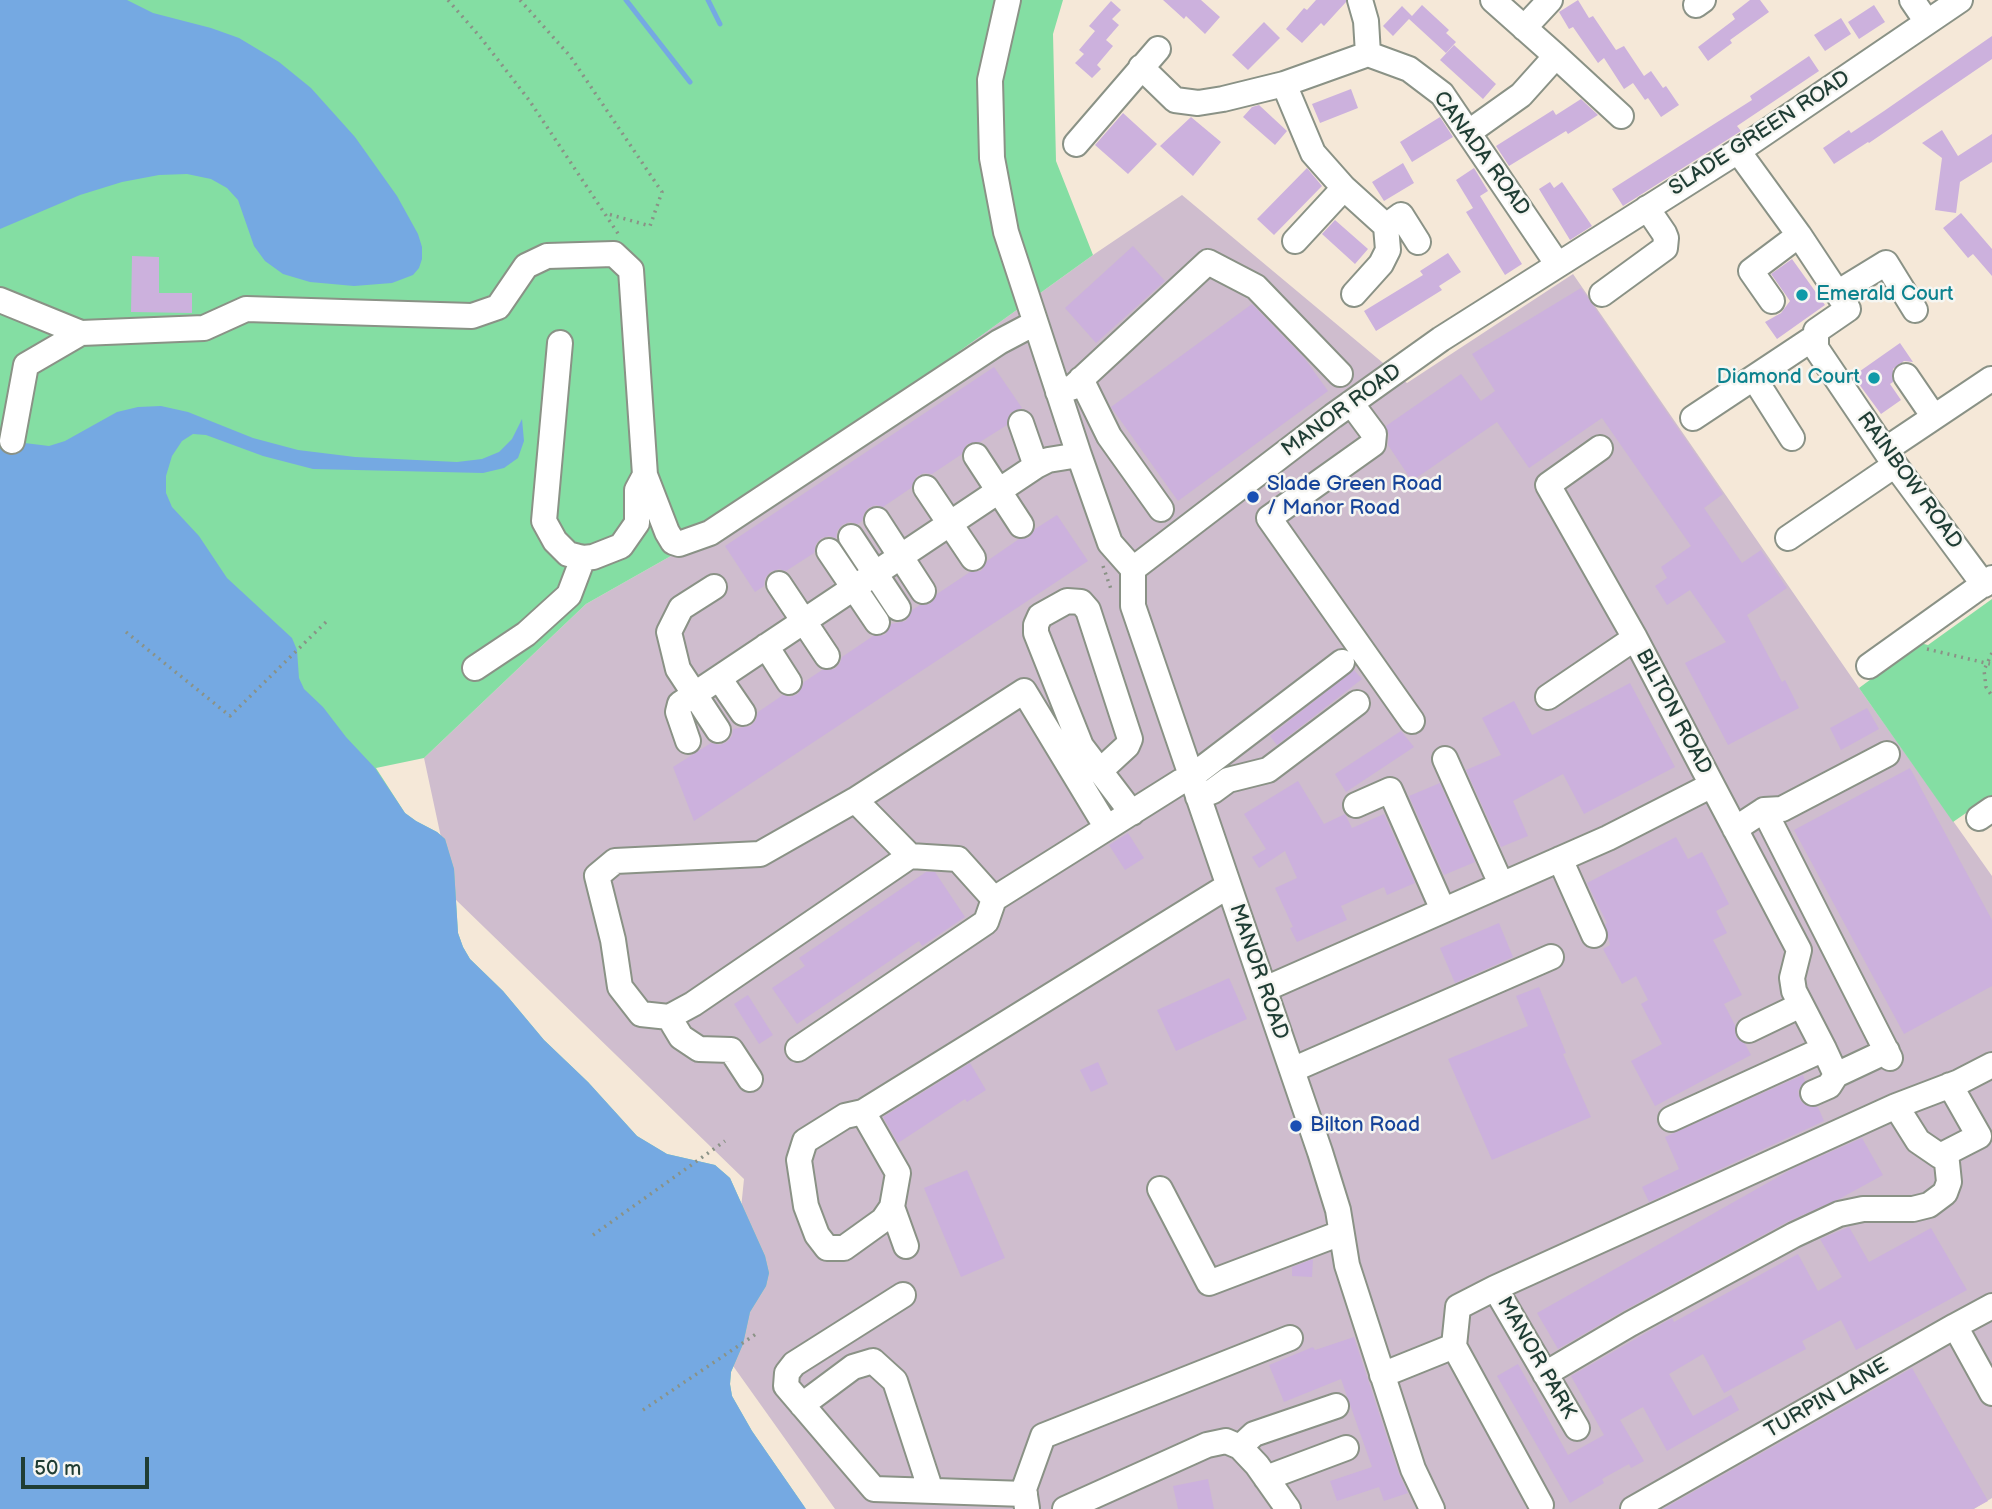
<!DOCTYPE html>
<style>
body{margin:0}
#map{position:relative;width:1992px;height:1509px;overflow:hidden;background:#f5e8d8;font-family:"Balsamiq Sans",sans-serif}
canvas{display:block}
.scale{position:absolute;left:21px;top:1457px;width:128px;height:32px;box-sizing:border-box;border:4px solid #1f3d34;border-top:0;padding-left:9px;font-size:21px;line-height:24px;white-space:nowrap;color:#1f3d34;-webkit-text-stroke:5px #f6f6f2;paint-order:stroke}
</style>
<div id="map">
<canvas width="1992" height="1509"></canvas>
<div class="scale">50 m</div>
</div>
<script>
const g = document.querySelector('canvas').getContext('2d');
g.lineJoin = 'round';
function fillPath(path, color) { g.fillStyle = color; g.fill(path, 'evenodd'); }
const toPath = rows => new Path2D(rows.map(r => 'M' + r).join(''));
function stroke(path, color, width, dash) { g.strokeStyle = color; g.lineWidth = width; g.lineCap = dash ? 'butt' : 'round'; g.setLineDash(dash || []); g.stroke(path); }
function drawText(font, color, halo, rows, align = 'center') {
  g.font = font + ' "Balsamiq Sans",sans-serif'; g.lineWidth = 5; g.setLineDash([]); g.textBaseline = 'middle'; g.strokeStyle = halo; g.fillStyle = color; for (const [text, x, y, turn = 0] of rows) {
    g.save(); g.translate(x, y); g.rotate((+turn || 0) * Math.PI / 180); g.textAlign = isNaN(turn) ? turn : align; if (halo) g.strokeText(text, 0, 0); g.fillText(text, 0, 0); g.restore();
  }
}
fillPath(toPath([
 [1182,195,1407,383,1573,274,1859,688,1992,876,1992,1498,1974,1509,835,1509,726,1356,744,1179,454,898,424,758,586,604,692,544,1093,255]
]), '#cfbdce');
fillPath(toPath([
 [0,0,1063,0,1053,34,1056,161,1093,255,692,544,586,604,424,758,376,768,405,813,416,821,437,832,445,839,454,869,458,933,463,947,470,959,503,991,544,1040,588,1082,637,1136,667,1154,715,1165,730,1178,765,1256,769,1273,766,1286,750,1312,743,1344,731,1372,730,1384,732,1396,752,1431,806,1509,0,707],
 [1992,599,1992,795,1953,822,1859,688,1920,643,1928,645]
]), '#84dea3');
fillPath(toPath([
 [0,0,127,0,153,13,211,28,239,38,279,62,311,88,355,137,397,196,418,234,422,247,422,259,419,268,413,275,392,283,354,286,310,282,283,274,265,261,254,246,238,200,227,188,211,179,187,174,159,175,122,182,80,195,0,229],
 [161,406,188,412,253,438,298,450,355,457,457,462,482,459,499,452,512,439,522,419,524,441,518,458,504,468,483,473,313,469,263,456,206,435,193,434,182,441,172,456,166,476,166,493,172,507,199,536,227,578,292,638,297,650,299,678,304,689,323,707,346,737,375,768,405,813,416,821,437,832,445,839,454,869,458,933,463,947,470,959,503,991,544,1040,588,1082,637,1136,667,1154,715,1165,730,1178,765,1256,769,1273,766,1286,750,1312,743,1344,731,1372,730,1384,732,1396,752,1431,806,1509,0,1509,0,440,49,446,65,441,117,412,138,407]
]), '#75a9e2');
stroke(toPath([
 [626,0,690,82],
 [708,0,720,24]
]), '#75a9e2', 5);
fillPath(toPath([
 [1163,0,1201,0,1220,17,1205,34,1186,16,1184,19],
 [1316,0,1346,0,1346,2,1324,26,1321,23,1302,43,1286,29,1304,8,1307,10],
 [1578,0,1589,18,1593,16,1616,50,1624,46,1644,76,1651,71,1663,88,1666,86,1679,105,1661,117,1648,98,1645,100,1633,83,1624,89,1604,58,1598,63,1573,27,1569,29,1559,12],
 [1750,0,1760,0,1769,12,1730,40,1732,43,1708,61,1698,47,1735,19,1732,14],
 [1111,1,1121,10,1112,19,1119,25,1106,40,1113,46,1097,65,1101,69,1092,78,1075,63,1084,54,1079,50,1095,31,1089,26],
 [1422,5,1449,30,1446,33,1456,42,1446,53,1409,19,1393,36,1383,26,1402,6,1412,16],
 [1874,5,1885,22,1859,39,1848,22],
 [1841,18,1851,34,1825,51,1814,35],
 [1264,22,1280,38,1248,70,1232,55],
 [1992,36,1992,59,1869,143,1868,142,1834,164,1823,148,1849,130,1851,133,1884,111],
 [1454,45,1496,84,1483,99,1440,60],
 [1809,56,1819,71,1737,126,1741,131,1623,206,1612,189,1752,100,1750,96],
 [1351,89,1358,108,1320,123,1312,104],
 [1581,99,1598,115,1568,134,1566,131,1509,166,1496,146,1553,110,1556,115],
 [1259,105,1287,131,1275,145,1243,117,1252,107],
 [1123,113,1157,144,1128,174,1095,145],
 [1191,117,1221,142,1193,176,1160,146],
 [1440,117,1453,137,1412,162,1400,142],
 [1942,130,1958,156,1992,134,1992,162,1960,182,1956,213,1935,210,1942,158,1922,143],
 [1403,163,1414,183,1384,201,1372,182],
 [1307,168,1322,186,1274,235,1257,219],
 [1474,168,1488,191,1480,196,1522,264,1505,275,1466,212,1473,208,1456,180],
 [1550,182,1554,188,1562,182,1592,226,1570,240,1539,189],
 [1961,213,1992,249,1992,276,1973,254,1968,258,1943,228],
 [1335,220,1368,249,1355,264,1322,234],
 [1133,246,1165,281,1096,343,1065,308],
 [1448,253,1461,272,1439,286,1442,290,1376,331,1364,311,1423,275,1420,271],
 [132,256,159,257,159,293,192,293,192,313,131,312],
 [1792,259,1825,305,1777,339,1765,322,1781,313,1790,301,1771,274],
 [1581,288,1723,494,1704,508,1742,563,1761,550,1787,588,1747,615,1782,682,1785,680,1799,708,1728,745,1685,663,1726,642,1690,590,1667,605,1655,586,1667,578,1661,567,1691,546,1602,418,1529,468,1497,422,1412,481,1388,445,1389,435,1386,426,1461,374,1481,401,1495,391,1472,354],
 [1252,304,1305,359,1328,391,1178,501,1111,407],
 [1900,343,1913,362,1904,361,1893,369,1893,382,1890,384,1901,400,1881,414,1853,376],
 [994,367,1022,408,1010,413,1007,425,980,442,967,444,962,454,932,474,924,473,917,476,911,488,883,507,876,505,868,508,864,514,862,521,858,524,849,522,842,525,837,531,836,538,829,536,821,538,816,544,814,553,786,571,779,569,770,572,765,578,764,586,755,592,725,546],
 [1057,515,1088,561,694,821,673,767,711,743,720,745,727,742,732,736,733,729,751,726,756,720,758,712,783,695,790,697,798,694,804,682,822,670,835,669,840,663,842,657,873,636,885,635,891,624,906,621,912,610,920,605,930,604,937,594,970,572,981,571,987,561,1019,539,1029,538,1035,529],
 [1354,670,1362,679,1277,745,1270,736],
 [1630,683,1675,767,1584,814,1563,774,1513,801,1528,836,1501,847,1466,770,1501,755,1482,718,1514,701,1532,735],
 [1867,708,1879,729,1841,750,1830,728],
 [1401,731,1414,747,1346,792,1335,774],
 [1910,768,1992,920,1992,986,1904,1034,1794,830],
 [1298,781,1324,824,1345,814,1352,828,1384,814,1415,883,1387,895,1384,887,1341,906,1347,920,1297,942,1290,928,1293,927,1275,888,1297,878,1285,851,1259,868,1252,857,1266,849,1244,814],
 [1440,783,1475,862,1444,875,1409,796],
 [1128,833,1144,858,1125,870,1109,845],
 [1676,837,1688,859,1702,852,1729,904,1716,911,1727,933,1713,940,1742,995,1724,1004,1735,1025,1736,1037,1745,1044,1751,1055,1655,1106,1631,1061,1662,1044,1641,1004,1648,1000,1636,976,1622,984,1603,949,1610,945,1605,924,1607,923,1587,883],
 [926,872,935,872,965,917,922,946,919,941,797,1024,772,988,805,966,799,958],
 [1499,923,1513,957,1455,983,1440,948],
 [1229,978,1247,1019,1176,1051,1157,1010],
 [1539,987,1566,1053,1563,1054,1591,1117,1492,1160,1448,1059,1528,1026,1516,996],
 [748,995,773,1035,759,1044,734,1004],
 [1098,1062,1108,1084,1091,1092,1080,1070],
 [970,1063,986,1090,967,1102,965,1099,898,1143,883,1117],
 [1803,1075,1805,1081,1798,1091,1800,1100,1805,1105,1818,1107,1824,1121,1649,1202,1642,1187,1679,1169,1665,1137],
 [1862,1138,1883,1175,1841,1198,1787,1222,1623,1311,1558,1349,1537,1313,1794,1168],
 [967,1170,1005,1258,961,1277,924,1188],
 [1849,1227,1869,1262,1931,1228,1967,1290,1856,1350,1841,1320,1802,1341,1806,1349,1724,1393,1703,1354,1669,1374,1693,1416,1731,1395,1739,1410,1667,1451,1643,1407,1620,1420,1644,1461,1631,1468,1629,1464,1602,1479,1604,1483,1570,1503,1497,1376,1518,1364,1568,1455,1604,1435,1571,1376,1672,1318,1674,1322,1798,1254,1818,1291,1842,1277,1820,1239],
 [1313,1259,1312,1277,1292,1276,1292,1267],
 [1354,1337,1399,1474,1408,1493,1384,1501,1379,1487,1337,1501,1330,1481,1372,1467,1341,1379,1284,1402,1269,1365,1313,1347,1315,1350],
 [1912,1368,1988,1501,1973,1509,1663,1509],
 [1208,1479,1214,1509,1178,1509,1173,1486]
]), '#ccb1dd');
const minor = toPath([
 [1008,0,990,80,992,158,1006,232,1079,455,1110,543,1133,569,1133,606,1320,1152,1338,1210,1347,1265,1413,1469,1432,1509],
 [1360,0,1366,21,1368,54],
 [1493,0,1556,56],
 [1912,0,1927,22],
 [1696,5,1703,0],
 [1524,28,1550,0],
 [1141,67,1175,100,1198,103,1223,99,1284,84,1368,54,1409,69,1442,94,1558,265],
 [1284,84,1313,153,1344,188,1386,226,1401,215,1418,242],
 [1469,132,1521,95,1556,56,1621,116],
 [1076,144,1158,49],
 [1738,151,1799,235,1848,309,1816,331,1816,348,1895,465,1984,585],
 [1295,241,1344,188],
 [1837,293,1886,263,1915,310],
 [1354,294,1381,264,1388,250,1386,226],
 [1602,294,1665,248,1666,238,1664,233,1647,208],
 [0,300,81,333],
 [1772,301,1751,271,1799,235],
 [560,343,544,521,555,541,568,554,583,558,593,557,621,546,637,523,637,490,645,475],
 [1906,376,1934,417],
 [1754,378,1792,438],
 [1081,379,1109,436,1161,509],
 [1058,392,1073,387,1208,262,1256,287,1340,374],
 [1351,403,1374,434,1373,444,1269,518,1412,721],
 [1693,418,1809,341,1816,340],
 [1021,423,1036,466],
 [12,441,26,365,81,333,204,328,246,309,472,316,498,307,526,266,547,256,614,254,631,270,645,475,667,532,673,542,679,544,710,533,999,342,1035,323],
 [1885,450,1991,379],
 [976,456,1021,525],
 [926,488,973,558],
 [877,520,923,591],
 [851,537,898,608],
 [1788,538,1895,465],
 [829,551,877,622],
 [1133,569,1333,416,1441,339,1738,151,1960,0],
 [779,584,827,656],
 [714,587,681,608,669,632,678,669,718,730],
 [766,646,789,682],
 [1869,666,1992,578],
 [475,668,526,634,569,595,583,558],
 [719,678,743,713],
 [1548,697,1635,638],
 [688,741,678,712,680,704,1036,466,1048,460,1079,455],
 [1445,759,1501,884],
 [1101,770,1127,746,1130,739,1088,610,1081,602,1067,601,1040,616,1036,625,1036,633,1081,746,1132,813],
 [1198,797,1213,791,1228,780,1268,770,1357,703],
 [855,800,1024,691,1107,828],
 [1356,805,1390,790,1443,910],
 [1764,810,1782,809,1887,754],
 [1979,818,1992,809],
 [1735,829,1764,810,1890,1058],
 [910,856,693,1004,669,1017,641,1014,620,987,613,940,597,876,615,861,760,854,855,800,910,856,958,859,994,899,1180,782,1191,777,1342,662],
 [1560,859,1594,935],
 [1265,989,1608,838,1712,785,1635,638,1548,485,1600,448],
 [669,1017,681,1037,699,1049,731,1050,750,1079],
 [1749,1030,1801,1005],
 [798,1049,986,922,994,899],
 [1824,1049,1836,1075,1887,1051],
 [1292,1070,1551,957],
 [1813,1093,1829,1086,1836,1075],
 [1896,1106,1918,1141,1940,1156,1979,1136,1950,1085],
 [863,1112,845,1116,805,1141,799,1160,806,1206,817,1235,827,1248,844,1248,883,1220,892,1207,898,1173,863,1112,1228,886],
 [1671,1119,1824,1049,1794,991,1792,978,1799,950,1712,785],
 [1160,1189,1209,1283,1341,1233],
 [892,1207,906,1246],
 [1495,1288,1577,1428],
 [903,1295,794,1364,787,1373,786,1386,874,1489,1025,1494],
 [1955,1326,1992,1306],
 [1454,1346,1541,1505],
 [1545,1374,1630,1324,1794,1235,1839,1214,1863,1209,1913,1209,1929,1205,1945,1193,1949,1182,1946,1153],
 [1382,1375,1454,1346,1458,1307,1495,1288,1896,1106,1959,1082,1992,1065],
 [802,1405,853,1367,873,1361,895,1381,931,1491],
 [1240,1447,1254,1434,1336,1406],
 [1266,1478,1346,1448],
 [1027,1508,1024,1489,1043,1436,1290,1338],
 [1065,1509,1207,1445,1226,1441,1240,1447,1257,1465,1288,1509],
 [1633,1509,1955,1326,1992,1393]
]);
stroke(minor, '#8a9286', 28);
stroke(toPath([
 [448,0,481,38,529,100,619,235],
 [520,0,570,56,662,192,650,226,608,214],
 [1103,566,1112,592],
 [126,632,230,716,329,619],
 [1927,649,1990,664],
 [1992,653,1984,670,1986,687,1992,696],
 [593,1235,725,1141],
 [643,1410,759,1332]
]), '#8a9286', 3.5, [2, 5]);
stroke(minor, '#fff', 24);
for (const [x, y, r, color] of [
 [1802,295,7,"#0f9aa8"],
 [1874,378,7,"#0f9aa8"],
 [1253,497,7,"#1a4fb4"],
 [1296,1126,7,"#1a4fb4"]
]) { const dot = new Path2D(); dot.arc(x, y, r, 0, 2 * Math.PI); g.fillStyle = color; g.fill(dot); stroke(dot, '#f6f6f2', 2.5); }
drawText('21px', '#1f3d34', '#f6f6f2', [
 ["SLADE GREEN ROAD",1760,134,-33],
 ["CANADA ROAD",1481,154,54],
 ["MANOR ROAD",1342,411,-36],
 ["RAINBOW ROAD",1909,481,54],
 ["BILTON ROAD",1673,712,62],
 ["MANOR ROAD",1258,972,71],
 ["MANOR PARK",1536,1358,60],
 ["TURPIN LANE",1827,1399,-30]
]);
drawText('21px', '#0d838f', '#f6f6f2', [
 ["Emerald Court",1816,295],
 ["Diamond Court",1860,378,"right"]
], 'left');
drawText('21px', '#164399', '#f6f6f2', [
 ["Slade Green Road",1267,485],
 ["/ Manor Road",1267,509],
 ["Bilton Road",1310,1126]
], 'left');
</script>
